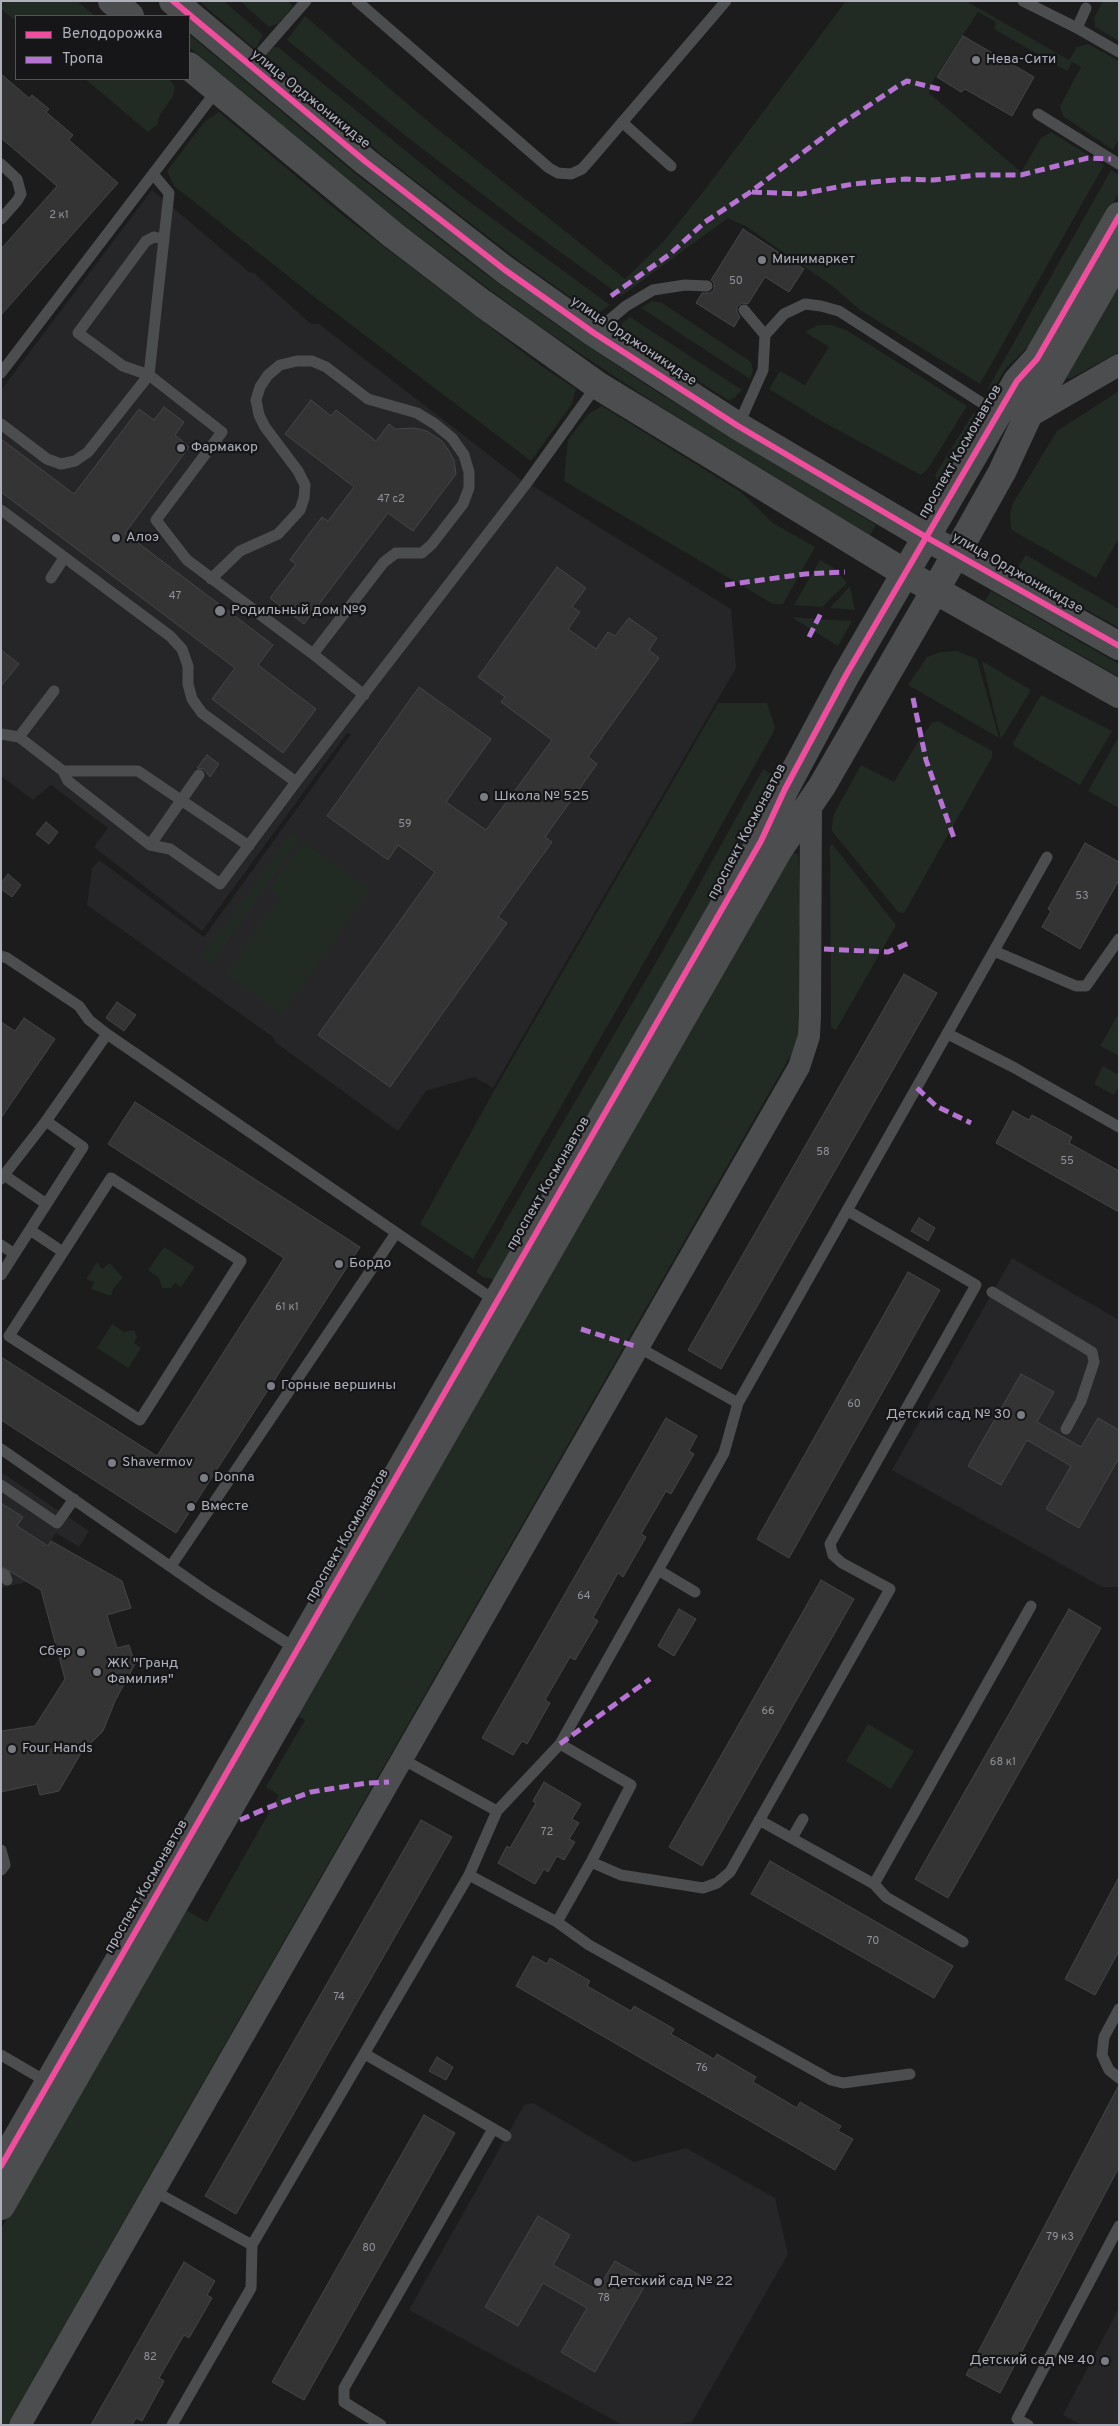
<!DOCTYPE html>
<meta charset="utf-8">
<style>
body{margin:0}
#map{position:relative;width:1120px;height:2426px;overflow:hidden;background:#1c1c1c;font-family:Overpass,sans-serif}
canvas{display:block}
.frame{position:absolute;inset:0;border:2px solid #aeb1bc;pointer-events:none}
.legend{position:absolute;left:15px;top:15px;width:175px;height:65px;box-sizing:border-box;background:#161618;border:1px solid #53545a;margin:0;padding:6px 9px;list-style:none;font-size:15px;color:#aeb1bc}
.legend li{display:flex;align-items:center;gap:10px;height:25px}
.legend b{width:25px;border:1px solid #53545a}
</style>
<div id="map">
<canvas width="1120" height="2426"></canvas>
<div class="frame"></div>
<ul class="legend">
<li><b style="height:6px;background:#ef4d9e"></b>Велодорожка</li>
<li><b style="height:6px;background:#b673d3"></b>Тропа</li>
</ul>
</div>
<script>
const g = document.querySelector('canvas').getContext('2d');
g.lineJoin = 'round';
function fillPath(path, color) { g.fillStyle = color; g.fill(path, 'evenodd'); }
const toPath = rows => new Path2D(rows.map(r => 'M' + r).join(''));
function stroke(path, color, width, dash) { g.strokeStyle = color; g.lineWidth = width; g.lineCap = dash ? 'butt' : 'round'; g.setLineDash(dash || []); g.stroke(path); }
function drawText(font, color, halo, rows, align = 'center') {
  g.font = font + ' Overpass,sans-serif'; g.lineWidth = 4.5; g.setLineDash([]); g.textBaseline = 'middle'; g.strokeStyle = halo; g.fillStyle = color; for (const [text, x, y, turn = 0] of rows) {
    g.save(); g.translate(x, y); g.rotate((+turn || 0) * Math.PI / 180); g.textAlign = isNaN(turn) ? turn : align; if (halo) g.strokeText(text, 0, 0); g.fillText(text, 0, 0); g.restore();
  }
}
fillPath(toPath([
 [152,190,249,272,254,273,311,324,319,324,532,488,533,486,731,609,736,668,493,1088,474,1077,426,1091,398,1131,276,1043,273,1037,87,905,92,869,99,860,204,937,351,734,347,733,202,931,94,847,108,828,51,785,33,800,1,776,1,390],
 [1012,1258,1119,1320,1119,1587,1102,1587,892,1470],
 [1,1472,89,1531,79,1547,56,1533,26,1582,1,1588],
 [533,2103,634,2162,686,2148,775,2198,788,2254,692,2422,674,2425,623,2425,409,2310,524,2105],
 [1119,2308,1119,2425,1081,2425,1063,2415]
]), '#262628');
fillPath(toPath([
 [1,1,77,1,95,16,16,16,16,21,1,9],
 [199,1,224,1,263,35,255,49],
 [240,1,287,1,293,6,279,23,269,27],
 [846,1,966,1,1069,60,1077,47,1088,44,1119,61,1119,139,1113,150,1063,116,1060,106,1081,67,1072,62,1067,71,994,29,996,24,994,21,978,12,934,79,929,93,1021,172,1041,138,1051,132,1104,165,980,384,860,310,835,288,747,227,728,218,621,296,520,223,407,137,287,40,305,16,430,123,625,279,664,241,710,183],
 [1103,1,1119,1,1119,41,1095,27,1094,18],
 [189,34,356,174,483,272,568,333,662,395,876,525,870,535,656,404,533,322,383,210,315,155,189,47],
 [273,47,278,47,459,194,610,305,597,314,593,313,522,263,387,159,265,57],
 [85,79,169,79,175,86,173,96,160,115,157,125,148,132],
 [219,112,345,217,540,365,576,389,572,404,531,461,317,299,174,186,167,171,204,122],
 [1111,170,1119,175,1119,193,1031,344,1006,368,994,388,987,390],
 [1119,279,1119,352,1069,379,1066,377],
 [652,301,662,303,751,362,753,370,750,379,641,308],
 [630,317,742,390,734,398,728,400,621,332,622,323],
 [818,325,832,325,848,331,967,406,928,469,921,475,823,422,769,389,780,371,805,385,829,347,805,332],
 [1119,391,1119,538,1096,578,1015,532,1011,529,1010,514,1013,503,1057,431],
 [602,406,741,492,773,523,815,547,783,604,773,604,564,481,568,440,588,414],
 [974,412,977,420,940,483,938,482,935,475],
 [1026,555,1119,609,1119,628,1016,570],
 [820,560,834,568,847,583,822,607,794,605],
 [850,586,855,610,830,608,842,595],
 [991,591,1119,664,1119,677,985,601],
 [791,617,831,620,852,621,838,646],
 [957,651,977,659,999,738,908,685,927,657,941,652],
 [982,661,1031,690,1001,739],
 [1041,695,1112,731,1080,785,1015,747,1013,743],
 [718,703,767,703,775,727,773,733,661,933,473,1259,420,1224,495,1089],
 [938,721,992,751,992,757,904,913,898,912,832,831,832,825,834,814,861,765,894,782,919,740,932,723],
 [1119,736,1119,808,1088,791],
 [763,769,771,774,762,793,759,818,496,1280,483,1277,476,1272,662,952],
 [290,834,298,839,212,964,201,955,221,928,223,928],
 [303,842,370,889,282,1014,226,974,281,897,270,888],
 [832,844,896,925,836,1030,831,1027,830,847],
 [792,853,798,854,803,926,799,926,800,1039,7,2425,1,2425,1,2229,184,1909,207,1922,279,1795,266,1787,305,1720,296,1715],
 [1119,1013,1119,1056,1100,1046],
 [1103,1066,1119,1075,1119,1086,1114,1095,1094,1084],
 [164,1247,195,1267,181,1287,175,1283,171,1288,162,1288,159,1278,148,1270],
 [97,1262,102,1269,110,1263,123,1278,113,1289,111,1296,91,1289,94,1282,86,1279],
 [112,1324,124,1332,134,1330,137,1337,134,1343,141,1348,128,1368,97,1348],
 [868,1724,914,1751,891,1789,846,1761]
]), '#212a23');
const building = toPath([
 [963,36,1034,77,1012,116,965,89,961,92,937,77,963,36],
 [1,74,29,98,32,95,49,109,46,112,73,135,69,140,118,183,1,315,1,249,57,186,1,138,1,74],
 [743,229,804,269,789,292,765,277,748,304,742,303,737,307,737,312,740,317,734,327,696,303,702,293,710,293,714,290,714,283,711,280,743,229],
 [311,400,331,416,336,410,376,441,389,424,395,429,414,428,427,431,442,441,449,451,454,460,456,474,413,531,388,513,304,624,270,598,296,564,290,560,309,534,322,517,328,521,354,487,285,434,311,400],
 [164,407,184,422,175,435,189,447,125,533,273,645,258,665,316,709,283,753,212,699,235,668,1,492,1,439,74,494,139,409,154,420,164,407],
 [557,567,586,588,572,607,580,612,568,629,596,649,608,632,615,636,629,618,657,638,649,650,659,658,588,757,597,764,545,837,552,842,498,917,507,923,390,1087,318,1035,435,872,398,845,388,860,327,816,419,687,491,739,446,802,486,830,552,740,501,702,505,697,478,677,557,567],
 [1,650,19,664,1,686,1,650],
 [207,755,219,764,210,777,204,769,197,768,207,755],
 [46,822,58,832,49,844,36,834,46,822],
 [1085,843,1119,862,1119,880,1080,949,1042,927,1051,911,1048,909,1085,843],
 [8,874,21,885,12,897,1,889,1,883,8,874],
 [904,974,937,993,721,1369,688,1350,904,974],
 [117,1002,136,1015,124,1031,106,1018,117,1002],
 [24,1018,55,1039,1,1118,1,1022,15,1031,24,1018],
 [135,1102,360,1247,176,1533,1,1420,1,1357,157,1456,284,1258,108,1144,135,1102],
 [1013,1111,1029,1120,1032,1115,1072,1137,1069,1143,1119,1171,1119,1212,996,1143,1013,1111],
 [919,1218,935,1228,928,1241,911,1231,919,1218],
 [908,1272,940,1290,789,1558,757,1539,908,1272],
 [1021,1374,1054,1392,1037,1422,1081,1447,1098,1418,1119,1430,1119,1458,1079,1528,1046,1509,1071,1466,1027,1440,1001,1485,968,1466,1021,1374],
 [666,1418,697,1436,689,1451,694,1454,671,1494,666,1491,641,1534,646,1537,623,1577,618,1573,593,1618,598,1621,575,1660,570,1657,545,1700,550,1703,527,1744,522,1741,513,1755,482,1738,666,1418],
 [1,1503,23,1517,17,1526,48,1546,51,1541,122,1581,131,1608,107,1615,117,1648,129,1645,135,1664,115,1701,103,1731,81,1753,59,1791,40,1795,37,1784,1,1792,1,1731,35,1726,65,1679,41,1590,1,1566,1,1503],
 [821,1580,854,1599,702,1866,669,1847,821,1580],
 [679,1609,696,1619,674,1656,658,1646,679,1609],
 [1069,1609,1101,1628,948,1898,915,1879,1069,1609],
 [544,1782,581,1804,572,1819,579,1823,569,1839,575,1842,564,1860,557,1856,548,1872,544,1869,535,1884,498,1863,507,1846,510,1848,536,1803,533,1801,544,1782],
 [421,1820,452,1837,236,2214,205,2196,421,1820],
 [770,1861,953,1966,934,1998,751,1894,770,1861],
 [1119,1877,1119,1951,1095,1995,1065,1979,1119,1877],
 [533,1956,547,1964,550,1958,590,1981,587,1986,631,2011,634,2006,674,2029,671,2034,714,2059,717,2054,756,2077,753,2082,797,2108,800,2102,841,2126,838,2131,853,2139,835,2170,516,1986,533,1956],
 [437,2057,453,2067,446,2080,429,2071,437,2057],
 [1119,2085,1119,2167,1000,2393,966,2375,1119,2085],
 [424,2115,455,2133,304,2400,272,2382,424,2115],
 [538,2216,570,2235,553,2265,597,2290,615,2261,648,2280,595,2372,561,2352,587,2308,543,2283,518,2326,485,2307,538,2216],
 [184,2262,215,2281,207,2295,212,2298,204,2312,189,2338,184,2335,159,2378,164,2381,142,2421,136,2418,132,2425,91,2425,184,2262]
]);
fillPath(building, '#343434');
stroke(building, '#444548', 1);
stroke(toPath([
 [357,1,549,168,558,173,571,174,582,169,590,160,726,1],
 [1023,1,1077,28],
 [1086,8,1077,28,1119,52],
 [250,65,306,1],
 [1038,114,1119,164],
 [622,122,671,166],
 [1,164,17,179,21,194,17,201,1,219],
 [153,174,169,193,149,375,222,432,156,520,187,560,313,654,364,695],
 [744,310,765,335],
 [594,333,626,306,653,290,685,285,707,286],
 [1,373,217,90],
 [1,424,47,459,61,464,75,461,88,452,149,375,123,366,78,333,146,241,154,237,163,239],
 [738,426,763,370,765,335,784,314,805,304,821,306,839,311,999,414],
 [1,510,170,636,182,649,188,666,188,684,192,699,202,713,296,782,526,484,597,385],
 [51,578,64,558],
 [211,579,240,551,278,534,300,510,304,498,305,485,298,471,265,427,259,415,256,400,260,387,268,375,280,365,297,361,312,361,326,367,368,399,417,413,435,424,452,438,464,455,469,472,469,488,463,504,432,544,422,553,396,553,384,562,313,654],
 [54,691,19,737,63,771,68,781,150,845,170,849,220,884,296,782],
 [1,734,19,737],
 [63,771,138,771,249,846],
 [150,845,199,775],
 [994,951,1076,986,1086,986,1119,939],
 [1,956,7,958,79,1006,89,1020,107,1034,497,1302],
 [948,1034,1013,1067,1119,1127],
 [4,1175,42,1201],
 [111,1178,241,1261,140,1420,9,1336,111,1178],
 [1,1179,46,1121,107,1034],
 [30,1230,63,1252],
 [1,1245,10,1251],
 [1,1275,83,1147,46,1121],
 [992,1292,1092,1352,1094,1362,1081,1401,1066,1429],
 [638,1347,738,1403],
 [1,1449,210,1594,298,1650],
 [1,1485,57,1523,74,1499],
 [171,1566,396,1233],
 [658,1570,695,1592],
 [1,1573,5,1575,7,1580],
 [560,1744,631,1785,591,1862],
 [402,1759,497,1811],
 [759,1820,874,1884,886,1897,963,1942],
 [792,1838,803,1819],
 [1,1850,5,1865,1,1870],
 [469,1875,557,1922,589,1945,831,2080,843,2083,910,2074],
 [874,1884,1031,1606],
 [557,1922,591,1862,621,1875,703,1888,717,1883,730,1872,890,1589,842,1563,833,1555,830,1544,976,1285,848,1211],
 [1119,2009,1104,2037,1102,2055,1109,2070,1119,2078],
 [365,2054,506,2136],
 [1,2055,49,2083],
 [154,2191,252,2245],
 [172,2425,251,2288,252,2245,469,1875,497,1811,560,1744,724,1453,738,1403,1047,857],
 [381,2425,344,2402,344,2388,493,2129],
 [1028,2425,1017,2419,1119,2226]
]), '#4c4d4f', 11);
stroke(toPath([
 [1027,418,1119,365],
 [20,2425,799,1067,809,1036,810,1016,811,805]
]), '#4c4d4f', 22);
stroke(toPath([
 [112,1,130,16],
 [173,1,366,162,505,270,594,333,738,426,926,537,1119,646],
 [189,66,393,235,482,303,597,385,905,573,1119,694],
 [1,2166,761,841,785,789,846,675,1017,381,1037,359,1119,216],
 [1,2206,778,851,822,786,956,554,1002,472,1027,418,1119,258]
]), '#4c4d4f', 28);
stroke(toPath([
 [752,192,801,194,853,184,905,179,933,180,978,175,1021,175,1088,158,1111,159],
 [611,296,670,254,705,222,749,193,838,126,898,86,907,81,943,90],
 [725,585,805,574,845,572],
 [809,637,821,613],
 [913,698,926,760,954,838],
 [824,949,888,952,911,942],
 [917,1088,936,1106,971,1123],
 [581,1329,638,1347],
 [560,1744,650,1679],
 [240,1820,267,1808,311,1792,367,1783,389,1782]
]), '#b673d3', 5, [10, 5]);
stroke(toPath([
 [173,1,366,162,505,270,594,333,738,426,926,537,1119,646],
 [1,2166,761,841,785,789,846,675,1017,381,1037,359,1119,216]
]), '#ef4d9e', 6);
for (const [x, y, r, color] of [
 [976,60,5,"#7b7d84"],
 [762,260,5,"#7b7d84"],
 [181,448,5,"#7b7d84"],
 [116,538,5,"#7b7d84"],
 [220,611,6,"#7b7d84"],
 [484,797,5,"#7b7d84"],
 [339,1264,5,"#7b7d84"],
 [271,1386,5,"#7b7d84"],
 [1021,1415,5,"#7b7d84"],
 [112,1463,5,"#7b7d84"],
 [204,1478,5,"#7b7d84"],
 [191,1507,5,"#7b7d84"],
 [81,1652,5,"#7b7d84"],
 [97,1672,5,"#7b7d84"],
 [12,1749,5,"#7b7d84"],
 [598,2282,5,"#7b7d84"],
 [1105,2361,5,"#7b7d84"]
]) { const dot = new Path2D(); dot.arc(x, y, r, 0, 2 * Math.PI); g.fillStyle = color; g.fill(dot); stroke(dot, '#161618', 2); }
drawText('11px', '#90929a', null, [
 ["2 к1",59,216],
 ["50",736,282],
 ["47 с2",391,500],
 ["47",175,597],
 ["59",405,825],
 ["53",1082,897],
 ["58",823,1153],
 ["55",1067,1162],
 ["61 к1",287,1308],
 ["60",854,1405],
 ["64",584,1597],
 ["66",768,1712],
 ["68 к1",1003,1763],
 ["72",547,1833],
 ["70",873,1942],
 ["74",339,1998],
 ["76",702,2069],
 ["79 к3",1060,2238],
 ["80",369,2249],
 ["78",604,2299],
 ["82",150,2358]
]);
drawText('14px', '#aeb1bc', '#161618', [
 ["Нева-Сити",986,60],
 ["Минимаркет",772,260],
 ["Фармакор",191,448],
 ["Алоэ",126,538],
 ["Родильный дом №9",231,611],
 ["Школа № 525",494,797],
 ["Бордо",349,1264],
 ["Горные вершины",281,1386],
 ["Детский сад № 30",1011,1415,"right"],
 ["Shavermov",122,1463],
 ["Donna",214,1478],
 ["Вместе",201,1507],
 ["Сбер",71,1652,"right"],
 ["ЖК \"Гранд",107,1664],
 ["Фамилия\"",107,1680],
 ["Four Hands",22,1749],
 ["Детский сад № 22",608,2282],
 ["Детский сад № 40",1095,2361,"right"]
], 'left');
drawText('14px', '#aeb1bc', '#161618', [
 ["улица Орджоникидзе",310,100,39],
 ["улица Орджоникидзе",633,342,34],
 ["проспект Космонавтов",961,452,-60],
 ["улица Орджоникидзе",1017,574,30],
 ["проспект Космонавтов",748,832,-62],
 ["проспект Космонавтов",549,1184,-60],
 ["проспект Космонавтов",348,1536,-60],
 ["проспект Космонавтов",147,1887,-60]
]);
</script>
